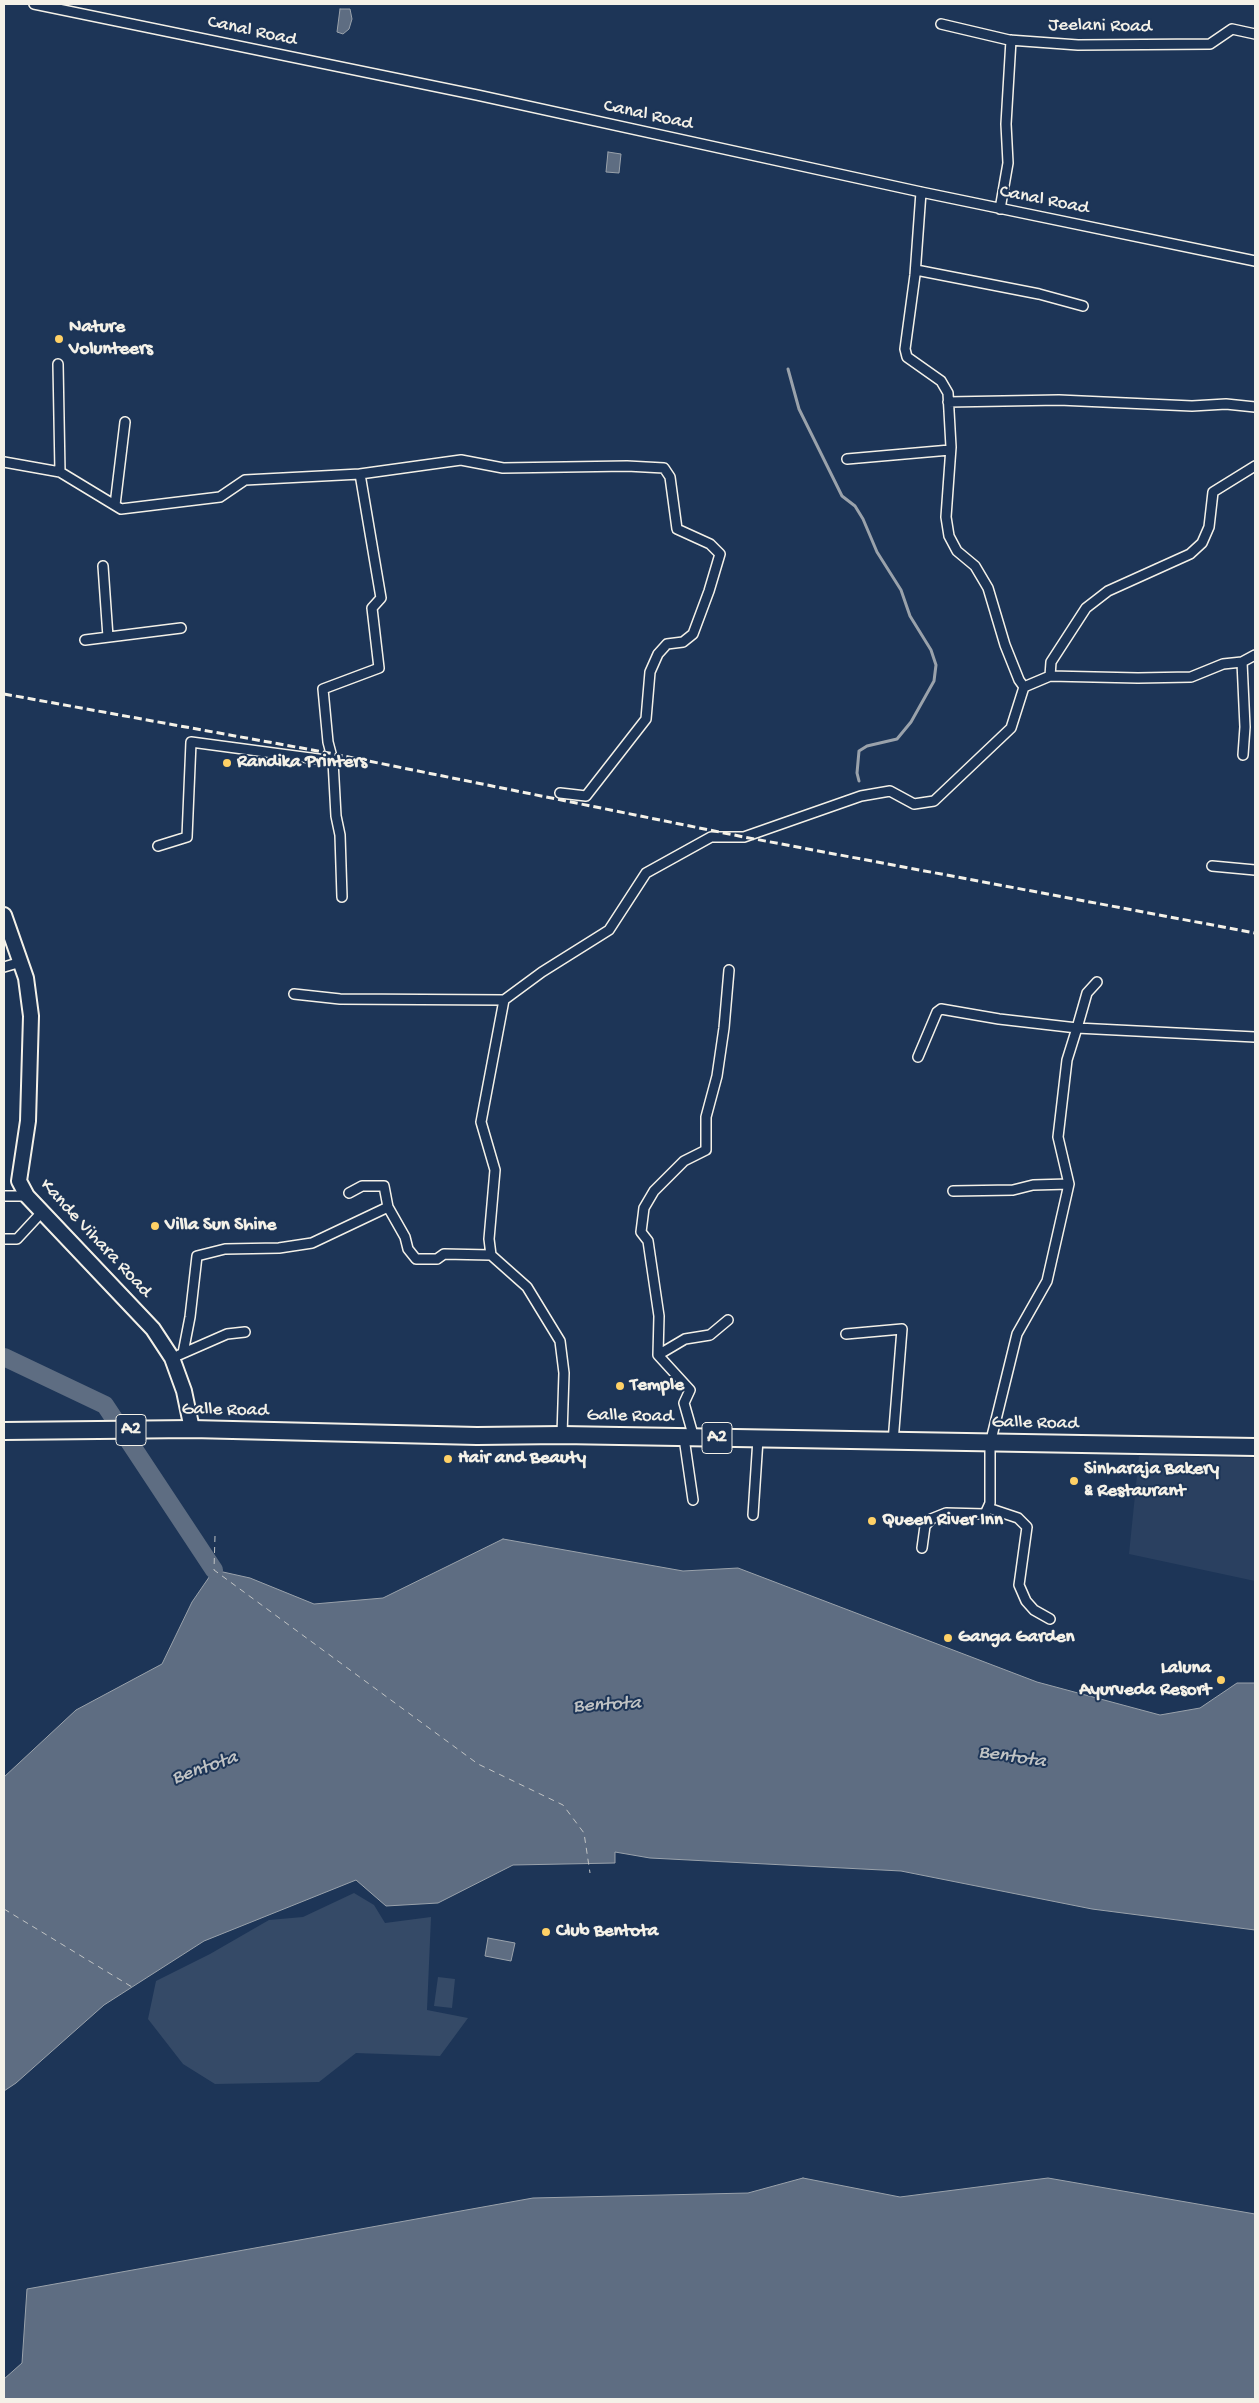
<!DOCTYPE html>
<style>
body{margin:0}
#map{position:relative;width:1259px;height:2403px;overflow:hidden;background:#1d3557;font-family:"Gochi Hand",sans-serif}
canvas{display:block}
.frame{position:absolute;inset:0;border:5px solid #f4f1e8;pointer-events:none}
</style>
<div id="map">
<canvas width="1259" height="2403"></canvas>
<div class="frame"></div>
</div>
<script>
const g = document.querySelector('canvas').getContext('2d');
g.lineJoin = 'round';
function fillPath(path, color) { g.fillStyle = color; g.fill(path, 'evenodd'); }
const toPath = rows => new Path2D(rows.map(r => 'M' + r).join(''));
function stroke(path, color, width, dash) { g.strokeStyle = color; g.lineWidth = width; g.lineCap = dash ? 'butt' : 'round'; g.setLineDash(dash || []); g.stroke(path); }
function drawText(font, color, halo, rows, align = 'center') {
  g.font = font + ' "Gochi Hand",sans-serif'; g.lineWidth = 4; g.setLineDash([]); g.textBaseline = 'middle'; g.strokeStyle = halo; g.fillStyle = color; for (const [text, x, y, turn = 0] of rows) {
    g.save(); g.translate(x, y); g.rotate((+turn || 0) * Math.PI / 180); g.textAlign = isNaN(turn) ? turn : align; if (halo) g.strokeText(text, 0, 0); g.fillText(text, 0, 0); g.restore();
  }
}
fillPath(toPath([
 [1139,1456,1255,1458,1255,1581,1129,1554]
]), '#2a4060');
fillPath(toPath([
 [354,1893,374,1905,385,1923,431,1917,427,2010,468,2018,440,2056,356,2053,319,2082,215,2084,183,2064,148,2019,156,1981,210,1954,269,1920,303,1917],
 [438,1977,455,1979,452,2008,434,2006]
]), '#354a67');
const water = toPath([
 [340,9,350,9,352,19,349,29,343,34,337,32,340,9],
 [608,152,621,154,619,173,606,172,608,152],
 [503,1539,683,1571,738,1568,1037,1682,1160,1715,1200,1708,1237,1683,1255,1683,1255,1930,1092,1909,901,1871,650,1858,615,1852,615,1863,513,1865,438,1903,386,1906,356,1880,204,1941,104,2005,16,2083,4,2091,4,1777,76,1710,162,1664,192,1602,214,1570,250,1578,314,1604,383,1598,503,1539],
 [488,1938,515,1943,511,1961,485,1956,488,1938],
 [803,2178,900,2197,1048,2178,1255,2214,1255,2399,4,2399,4,2379,22,2363,27,2289,533,2198,748,2193,803,2178]
]);
fillPath(water, '#5e6d82');
stroke(water, '#9aa2ab', 1);
stroke(toPath([
 [788,369,799,409,842,496,855,506,863,519,877,552,901,590,910,616,931,650,936,665,934,681,911,722,897,739,867,746,859,751,857,773,859,781]
]), '#9aa2ab', 3);
stroke(toPath([
 [4,1357,105,1405,214,1570]
]), '#5e6d82', 18);
stroke(toPath([
 [215,1536,214,1570,478,1764,563,1805,584,1833,590,1873],
 [4,1909,132,1987]
]), '#c0c3c4', 1, [6, 5]);
const street = toPath([
 [34,4,477,95,921,192,1255,261],
 [941,24,1009,40,1078,45,1210,44,1232,29,1255,34],
 [1000,209,1008,163,1006,124,1011,40],
 [916,270,1039,294,1083,306],
 [948,402,1059,400,1192,406,1226,404,1255,407],
 [847,459,950,450],
 [4,462,60,472,58,364],
 [60,472,121,509,220,497,245,480,360,474,461,460,503,468,627,466,664,468,670,477,677,529,710,544,720,554,709,591,693,634,683,642,667,644,658,654,650,672,646,719,586,796,560,793],
 [115,505,125,422],
 [103,566,108,637],
 [85,640,181,628],
 [1242,662,1245,727,1243,755],
 [1050,676,1051,662,1086,608,1108,591,1190,554,1202,543,1209,527,1213,492,1255,466],
 [1024,687,1050,676,1138,678,1191,677,1223,664,1242,662,1255,655],
 [158,846,187,837,191,742,333,761],
 [1212,866,1255,870],
 [342,897,340,835,336,816,333,761,328,742,323,689,379,668,372,608,381,598,360,474],
 [4,967,21,962],
 [294,994,340,999,504,1000,542,972,609,930,646,873,711,837,744,837,861,796,890,791,914,804,934,801,1011,728,1024,687,1019,680,1005,645,988,588,975,566,957,551,949,536,946,517,951,447,948,393,941,381,907,357,905,349,915,275,921,192],
 [504,1000,481,1122,495,1170,489,1239,491,1255,527,1287,560,1341,564,1373,562,1435],
 [918,1057,937,1012,941,1009,999,1019,1077,1028,1087,993,1097,982],
 [953,1191,1013,1190,1033,1185,1069,1184],
 [349,1193,362,1186,384,1186,388,1207],
 [4,1196,27,1196],
 [4,1239,17,1239,42,1212],
 [846,1334,902,1329,893,1442],
 [183,1353,190,1317,197,1256,225,1249,279,1248,312,1243,388,1207,405,1237,408,1249,416,1259,437,1259,444,1254,491,1255],
 [179,1355,227,1334,245,1332],
 [658,1355,685,1339,710,1335,728,1320],
 [684,1438,693,1500],
 [694,1438,684,1403,690,1390,658,1355,659,1316,648,1241,641,1232,644,1208,654,1191,684,1161,706,1150,706,1117,717,1076,724,1028,729,970],
 [988,1508,1018,1518,1027,1527,1019,1585,1026,1601,1034,1610,1050,1619],
 [753,1515,758,1439],
 [922,1548,925,1526,931,1519,946,1513,985,1514,990,1503,990,1444,1017,1334,1047,1281,1069,1184,1058,1137,1067,1060,1077,1028,1255,1037]
]);
const primary = toPath([
 [4,915,26,978,31,1016,28,1121,19,1181,27,1196,153,1329,172,1358,184,1391,192,1429]
]);
const highway = toPath([
 [4,1431,192,1429,477,1436,562,1435,1255,1447]
]);
stroke(street, '#f4f1e8', 12);
stroke(primary, '#f4f1e8', 18);
stroke(highway, '#f4f1e8', 20);
stroke(street, '#1d3557', 9);
stroke(primary, '#1d3557', 14);
stroke(highway, '#1d3557', 16);
stroke(toPath([
 [4,694,329,753,744,837,1255,933]
]), '#f4f1e8', 3, [8, 4]);
for (const [x, y, r, color] of [
 [59,339,5,"#ffd166"],
 [227,763,5,"#ffd166"],
 [155,1226,5,"#ffd166"],
 [620,1386,5,"#ffd166"],
 [448,1459,5,"#ffd166"],
 [1074,1481,5,"#ffd166"],
 [872,1521,5,"#ffd166"],
 [948,1638,5,"#ffd166"],
 [1221,1680,5,"#ffd166"],
 [546,1932,5,"#ffd166"]
]) { const dot = new Path2D(); dot.arc(x, y, r, 0, 2 * Math.PI); g.fillStyle = color; g.fill(dot); stroke(dot, '#1d3557', 2); }
for (const [x, y, w] of [
 [131,1430,30],
 [717,1438,30]
]) { const box = new Path2D(); box.roundRect(x - w / 2, y - 15.5, w, 31, 4); g.fillStyle = '#1d3557'; g.fill(box); stroke(box, '#f4f1e8', 1); }
drawText('bold 18px', '#f4f1e8', null, [
 ["A2",131,1430],
 ["A2",717,1438]
]);
drawText('19px', '#f4f1e8', '#1d3557', [
 ["Jeelani Road",1100,27,1],
 ["Canal Road",252,32,12],
 ["Canal Road",648,116,12],
 ["Canal Road",1044,201,11],
 ["Kande Vihara Road",95,1239,47],
 ["Galle Road",225,1411,1],
 ["Galle Road",630,1417,1],
 ["Galle Road",1035,1424,1]
]);
drawText('bold 19px', '#f4f1e8', '#1d3557', [
 ["Nature",69,328],
 ["Volunteers",69,350],
 ["Randika Printers",237,763],
 ["Villa Sun Shine",165,1226],
 ["Temple",630,1386],
 ["Hair and Beauty",458,1459],
 ["Sinharaja Bakery",1084,1470],
 ["& Restaurant",1084,1492],
 ["Queen River Inn",882,1521],
 ["Ganga Garden",958,1638],
 ["Laluna",1211,1669,"right"],
 ["Ayurveda Resort",1211,1691,"right"],
 ["Club Bentota",556,1932]
], 'left');
drawText('italic 20px', '#c0c3c4', '#1d3557', [
 ["Bentota",607,1706,-3],
 ["Bentota",1012,1758,9],
 ["Bentota",205,1769,-19]
]);
</script>
